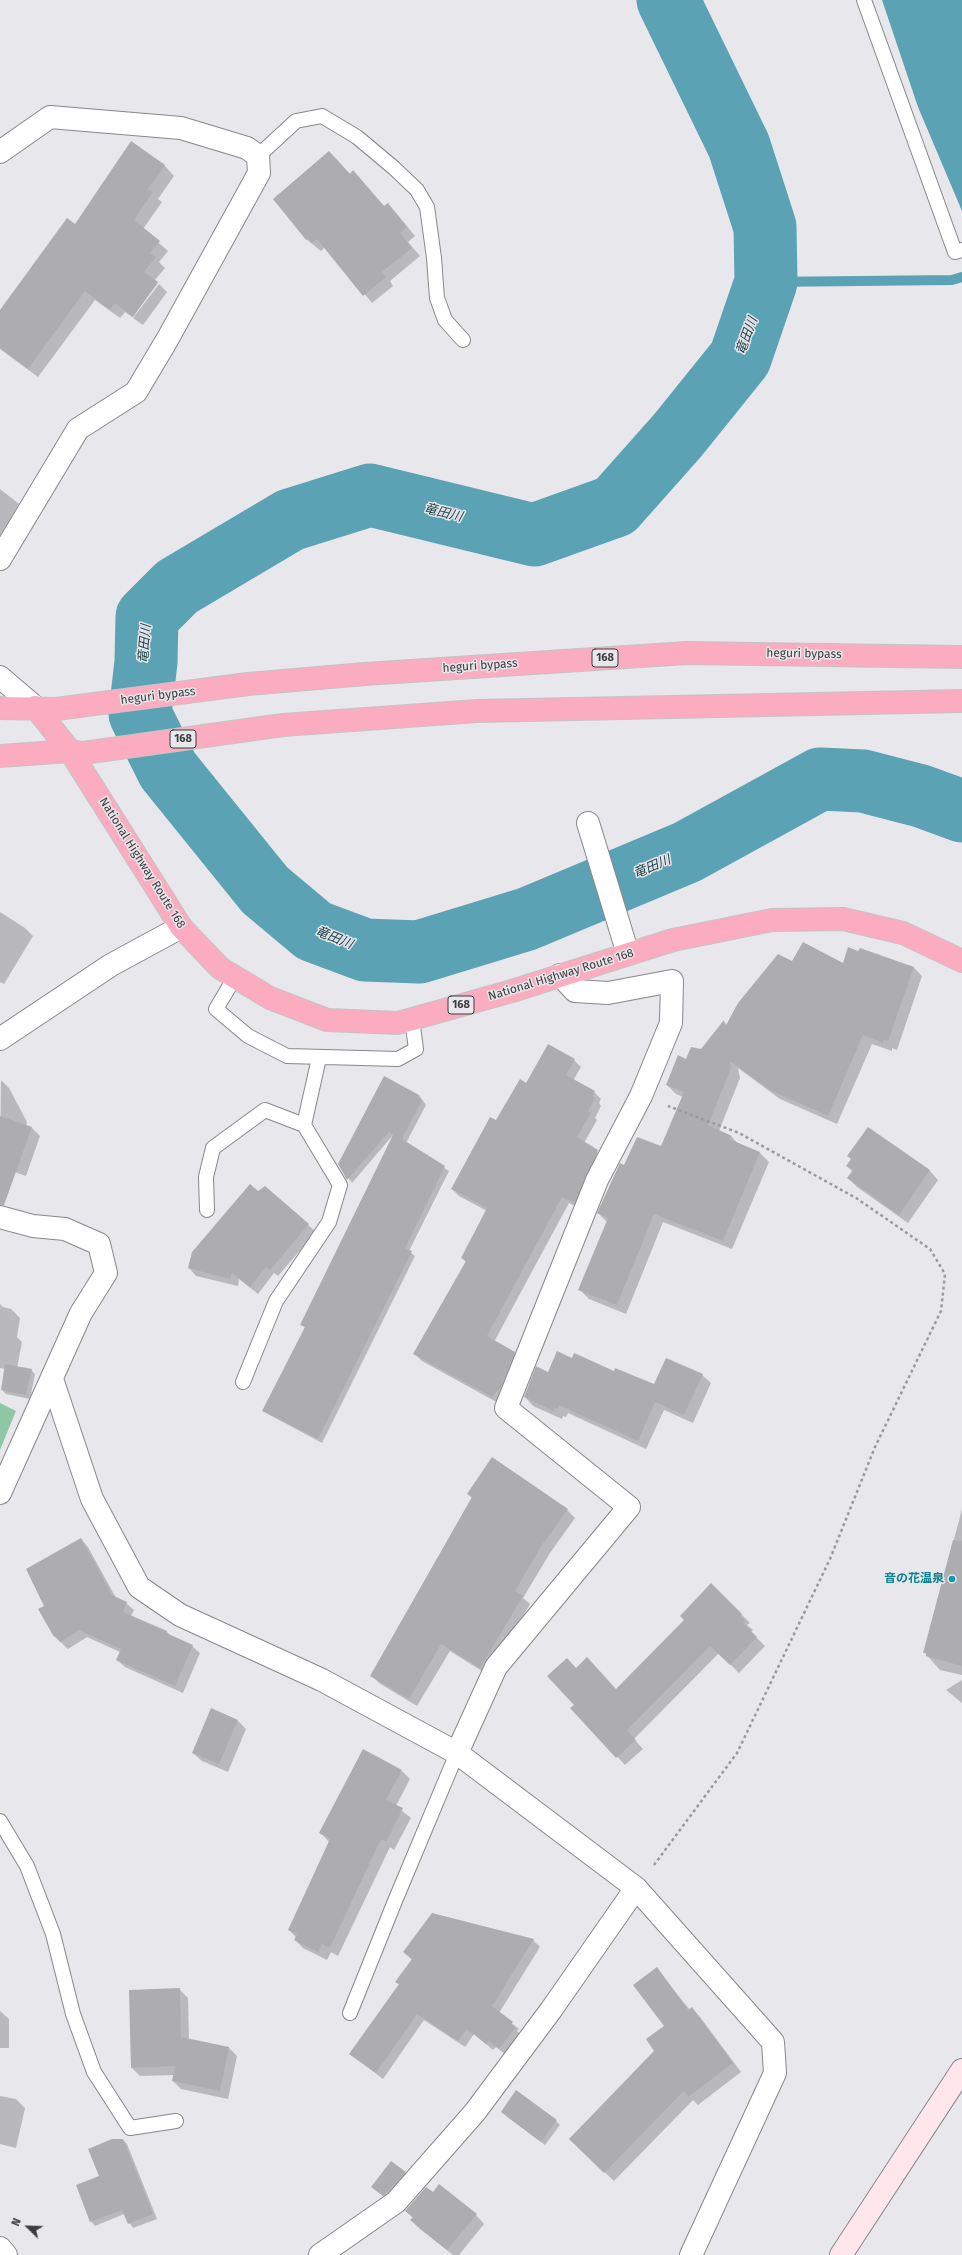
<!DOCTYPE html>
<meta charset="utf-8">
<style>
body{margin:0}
#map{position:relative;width:962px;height:2255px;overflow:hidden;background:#e8e7eb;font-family:"Fira Sans",sans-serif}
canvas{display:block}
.north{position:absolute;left:8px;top:2207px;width:40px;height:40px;-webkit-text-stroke:3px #e8e7eb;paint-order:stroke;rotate:293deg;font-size:11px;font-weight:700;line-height:16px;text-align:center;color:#3c3c3d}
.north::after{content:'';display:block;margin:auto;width:14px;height:18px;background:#3c3c3d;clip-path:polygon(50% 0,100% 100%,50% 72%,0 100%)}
</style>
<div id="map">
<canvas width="962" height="2255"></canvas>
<div class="north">N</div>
</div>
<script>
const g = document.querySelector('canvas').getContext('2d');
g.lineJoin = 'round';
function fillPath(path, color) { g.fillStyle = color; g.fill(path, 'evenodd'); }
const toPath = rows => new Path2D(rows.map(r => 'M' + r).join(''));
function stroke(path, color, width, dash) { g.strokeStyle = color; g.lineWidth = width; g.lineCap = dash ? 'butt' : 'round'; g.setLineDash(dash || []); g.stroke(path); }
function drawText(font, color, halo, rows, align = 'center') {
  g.font = font + ' "Fira Sans","Noto Sans JP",sans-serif'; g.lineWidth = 3; g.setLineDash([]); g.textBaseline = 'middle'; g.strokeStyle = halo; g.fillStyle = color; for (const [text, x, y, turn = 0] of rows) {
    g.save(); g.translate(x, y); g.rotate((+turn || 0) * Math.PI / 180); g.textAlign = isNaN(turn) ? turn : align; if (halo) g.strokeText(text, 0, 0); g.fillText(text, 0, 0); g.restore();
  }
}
fillPath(toPath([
 [0,1403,16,1411,0,1450]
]), '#8fc7a3');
fillPath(toPath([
 [882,0,962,0,962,211,918,107]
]), '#5aa2b4');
fillPath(toPath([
 [131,143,165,166,174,176,158,199,162,202,143,229,168,251,159,262,165,268,155,280,158,283,132,317,125,312,120,318,95,300,38,377,0,349,0,312,75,225],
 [353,172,385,207,388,205,396,213,415,236,408,242,420,256,390,281,393,286,372,303,325,247,321,251,306,239],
 [159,284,167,292,143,325,133,318],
 [0,489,19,504,13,515,16,519,0,544],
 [0,912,25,928,33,936,4,984,0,982],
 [859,952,913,967,922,976,897,1050,892,1048,892,1051,872,1044,837,1124,780,1099,738,1068,740,1078,719,1131,731,1136,739,1145,760,1153,769,1162,732,1249,663,1222,626,1314,589,1299,580,1290,607,1222,598,1213,620,1165,624,1167,662,1147,683,1097,676,1094,667,1085,687,1060,702,1050,724,1022,727,1025,792,963,843,964],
 [574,1060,581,1067,573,1081,594,1092,601,1099,599,1103,601,1106,595,1118,597,1120,584,1143,605,1158,582,1209,569,1203,494,1342,514,1353,521,1360,500,1404,422,1361,415,1354,467,1263,462,1258,487,1211,459,1196,452,1189,497,1121,526,1084],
 [1,1080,9,1088,27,1122,26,1126,32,1128,40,1136,26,1176,0,1167],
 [419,1095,426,1105,406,1143,449,1171,409,1251,415,1256,322,1443,268,1414,264,1410,305,1328,302,1324,393,1135,352,1183,339,1164],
 [869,1128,930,1171,938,1180,908,1223,857,1187,848,1178,853,1172,847,1166],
 [265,1187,316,1232,278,1276,274,1273,258,1294,239,1279,238,1286,196,1276,189,1268],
 [0,1304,3,1307,11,1309,20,1318,17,1337,22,1342,17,1368,31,1370,35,1374,30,1399,6,1394,2,1390,5,1369,0,1368],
 [573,1359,655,1385,702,1375,711,1383,693,1423,664,1410,646,1449,568,1413,566,1417,563,1416,562,1419,533,1406,525,1397,548,1374],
 [468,1494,567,1510,575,1518,550,1553,523,1598,530,1604,488,1675,450,1651,417,1706,379,1683,371,1675,472,1498],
 [962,1509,962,1675,940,1670,924,1652],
 [81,1539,88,1547,116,1598,126,1603,134,1610,131,1616,167,1632,172,1637,192,1646,200,1653,183,1693,125,1667,117,1660,120,1652,87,1637,68,1649,54,1636,45,1606],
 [711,1584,750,1623,747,1625,753,1630,751,1632,765,1646,739,1673,719,1653,634,1739,643,1749,625,1765,571,1708,575,1705,576,1668,616,1690,685,1620],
 [962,1680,962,1703,946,1690],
 [238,1721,246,1729,228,1772,202,1761,193,1753],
 [402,1771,410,1779,396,1806,411,1818,394,1850,390,1847,338,1956,331,1952,327,1960,303,1948,295,1940,296,1937,289,1930,329,1842,321,1833],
 [432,1914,533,1940,540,1947,499,2013,519,2029,517,2031,521,2035,506,2055,496,2047,493,2050,474,2034,465,2047,424,2020,383,2079,350,2054,400,1985,396,1982,412,1960,404,1952],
 [657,1969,690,2010,692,2009,700,2017,741,2072,698,2105,693,2100,614,2181,570,2139,656,2051,665,2026],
 [179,1989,188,1998,189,2040,229,2048,237,2056,228,2099,181,2089,173,2081,174,2075,140,2076,132,2068],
 [0,2011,9,2019,9,2048,0,2048],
 [0,2096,16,2099,25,2108,16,2148,0,2144],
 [506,2116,556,2121,560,2125,545,2145],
 [123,2140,127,2144,157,2219,133,2228,124,2214,95,2226,91,2221,101,2176],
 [405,2173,409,2177,388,2199,377,2191],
 [433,2193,476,2215,484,2224,459,2255,453,2255,420,2229,411,2220,413,2218,406,2211]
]), '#0003');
stroke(toPath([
 [766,282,952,280,962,277]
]), '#5aa2b4', 10);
stroke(toPath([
 [668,0,739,146,765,227,766,282,740,358,678,435,615,506,534,535,370,495,290,520,177,587,147,617,146,662,140,714,168,770,265,890,314,931,365,950,419,952,527,919,687,852,820,779,863,781,921,796,962,811]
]), '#5aa2b4', 63);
fillPath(toPath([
 [131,141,165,165,148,189,153,192,134,220,160,241,150,253,156,257,144,272,158,282,133,317,115,303,110,310,85,291,28,369,0,348,0,310,67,218,75,224],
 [329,151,350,174,353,170,384,206,388,203,407,227,400,233,412,248,382,272,386,277,363,296,317,239,312,243,308,239,306,240,273,199],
 [803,942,843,963,848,947,858,951,860,948,914,967,888,1041,883,1040,883,1043,863,1035,828,1116,770,1090,730,1061,731,1068,708,1125,732,1136,729,1139,760,1152,723,1241,654,1214,617,1305,578,1290,608,1218,597,1213,620,1163,624,1165,637,1137,661,1146,684,1092,666,1085,678,1055,686,1059,691,1047,701,1049,724,1020,725,1027,738,1003,778,954,792,961],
 [548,1044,575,1059,566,1075,595,1091,592,1097,595,1098,588,1111,591,1113,577,1137,598,1150,575,1203,562,1197,487,1336,515,1352,501,1387,492,1397,413,1354,466,1261,461,1258,487,1208,451,1189,490,1117,496,1120,520,1079,526,1083],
 [384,1076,419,1095,418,1098,422,1100,402,1139,445,1166,405,1248,412,1251,318,1439,262,1411,305,1327,300,1325,393,1135,389,1132,347,1180,338,1164],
 [0,1116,32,1127,4,1205,0,1205],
 [868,1127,930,1170,899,1215,847,1178,853,1170,846,1166,851,1159,847,1156],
 [250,1184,258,1191,265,1186,309,1224,270,1270,266,1267,250,1287,232,1273,230,1279,188,1268,192,1252],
 [557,1351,572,1358,574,1353,614,1371,615,1368,654,1384,666,1358,703,1374,684,1415,655,1402,638,1441,559,1405,558,1409,554,1408,553,1411,524,1397,536,1366,548,1372],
 [5,1364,32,1369,26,1395,1,1390],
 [492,1457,568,1509,542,1545,515,1591,523,1596,480,1668,441,1644,409,1699,370,1676,472,1497,467,1494],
 [81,1538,112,1595,127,1602,123,1612,167,1631,166,1633,193,1645,175,1686,116,1660,121,1649,79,1630,60,1642,55,1636,54,1637,38,1609,44,1606,26,1569],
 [953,1540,962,1541,962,1666,926,1656,926,1653,923,1653],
 [711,1583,742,1614,740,1616,745,1621,743,1623,757,1637,730,1665,710,1646,627,1730,636,1740,616,1758,570,1708,574,1705,547,1676,567,1658,576,1668,587,1657,616,1689,684,1620,680,1616],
 [211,1708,238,1720,219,1764,192,1753],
 [363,1749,402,1770,386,1800,403,1808,386,1842,381,1839,330,1948,322,1944,318,1952,294,1940,297,1934,288,1930,330,1839,319,1833],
 [432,1913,534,1939,492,2006,513,2022,511,2024,515,2028,499,2049,489,2041,486,2044,467,2029,458,2041,417,2014,376,2073,349,2054,399,1984,395,1982,412,1959,403,1952],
 [657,1967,688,2010,692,2007,733,2063,688,2097,684,2091,604,2173,569,2139,654,2051,646,2039,664,2026,633,1985],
 [180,1988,181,2037,229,2047,220,2091,172,2081,175,2066,131,2068,129,1990],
 [516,2090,557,2120,541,2142,501,2112],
 [112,2139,123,2139,153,2214,128,2224,122,2210,90,2222,76,2185,99,2176,88,2149],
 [391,2161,406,2172,383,2196,371,2187],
 [439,2184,477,2214,447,2250,410,2220,413,2217,405,2211,426,2187,433,2192]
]), '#adacaf');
const lane = toPath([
 [864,0,955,252,962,250],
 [258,156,296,121,322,116,357,137,394,168,417,190,427,207,434,258,437,298,445,320,463,340],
 [235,977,216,1009,248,1036,287,1056,398,1059,416,1049,412,1019],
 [207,1210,206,1177,213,1148,265,1110,304,1125],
 [243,1382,276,1301,329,1222,340,1185,304,1125,319,1058],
 [0,1821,27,1866,53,1934,73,2014,94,2072,130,2128,176,2121],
 [350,2013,395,1901,457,1753]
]);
const street = toPath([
 [0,152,50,117,181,128,247,148,258,156,259,173,167,340,136,392,78,429,0,559],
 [0,677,35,707],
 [588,823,628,954],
 [560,975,575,991,608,993,672,981,671,1023,641,1096,597,1180,506,1408,629,1507,496,1667,457,1753,636,1888,773,2042,775,2073,691,2255],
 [0,1039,111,965,181,927],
 [0,1217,33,1226,65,1229,99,1244,106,1273,81,1313,0,1493],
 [52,1379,92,1499,139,1587,180,1615,322,1680,457,1753],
 [0,2248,6,2255],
 [320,2255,396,2202,475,2112,551,2010,636,1888]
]);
const secondary = toPath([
 [841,2255,962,2070]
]);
const highway = toPath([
 [35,707,70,751,181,927,220,968,270,998,327,1020,398,1023,512,991,673,940,772,920,843,919,903,933,962,961],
 [0,708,56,709,248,684,365,674,687,653,962,657],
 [0,756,70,751,83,753,283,725,477,711,962,701]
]);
stroke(lane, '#88878a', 16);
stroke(street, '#88878a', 24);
stroke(secondary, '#88878a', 24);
stroke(highway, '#c4c4c5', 24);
stroke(toPath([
 [654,1865,737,1753,830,1559,875,1447,941,1311,945,1274,930,1249,856,1198,739,1133,668,1106]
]), '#9a9a9d', 2.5, [3, 3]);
stroke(lane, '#fff', 14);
stroke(street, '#fff', 22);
stroke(secondary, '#fee6ec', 22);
stroke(highway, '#fbacc0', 22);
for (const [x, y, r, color] of [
 [952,1579,4,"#0f9aa8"]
]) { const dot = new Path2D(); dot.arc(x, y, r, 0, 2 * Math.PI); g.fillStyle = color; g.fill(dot); stroke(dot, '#e8e7eb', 1.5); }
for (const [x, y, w] of [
 [605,658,26],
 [183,739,26],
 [461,1005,26]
]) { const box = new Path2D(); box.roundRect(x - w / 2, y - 9, w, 18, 3); g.fillStyle = '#e8e7eb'; g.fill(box); stroke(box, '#3c3c3d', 1); }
drawText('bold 11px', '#3c3c3d', null, [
 ["168",605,658],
 ["168",183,739],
 ["168",461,1005]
]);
drawText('12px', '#3c3c3d', '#e8e7eb', [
 ["heguri bypass",804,654,1],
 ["heguri bypass",480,666,-4],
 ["heguri bypass",158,696,-7],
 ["National Highway Route 168",142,863,58],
 ["National Highway Route 168",561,975,-17]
]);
drawText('bold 12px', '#0d838f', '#e8e7eb', [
 ["音の花温泉",944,1579]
], 'right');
drawText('italic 13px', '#1d4049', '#e8e7eb', [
 ["竜田川",747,336,-70],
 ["竜田川",443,513,14],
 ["竜田川",145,644,-85],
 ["竜田川",652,867,-23],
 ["竜田川",334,938,22]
]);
</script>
